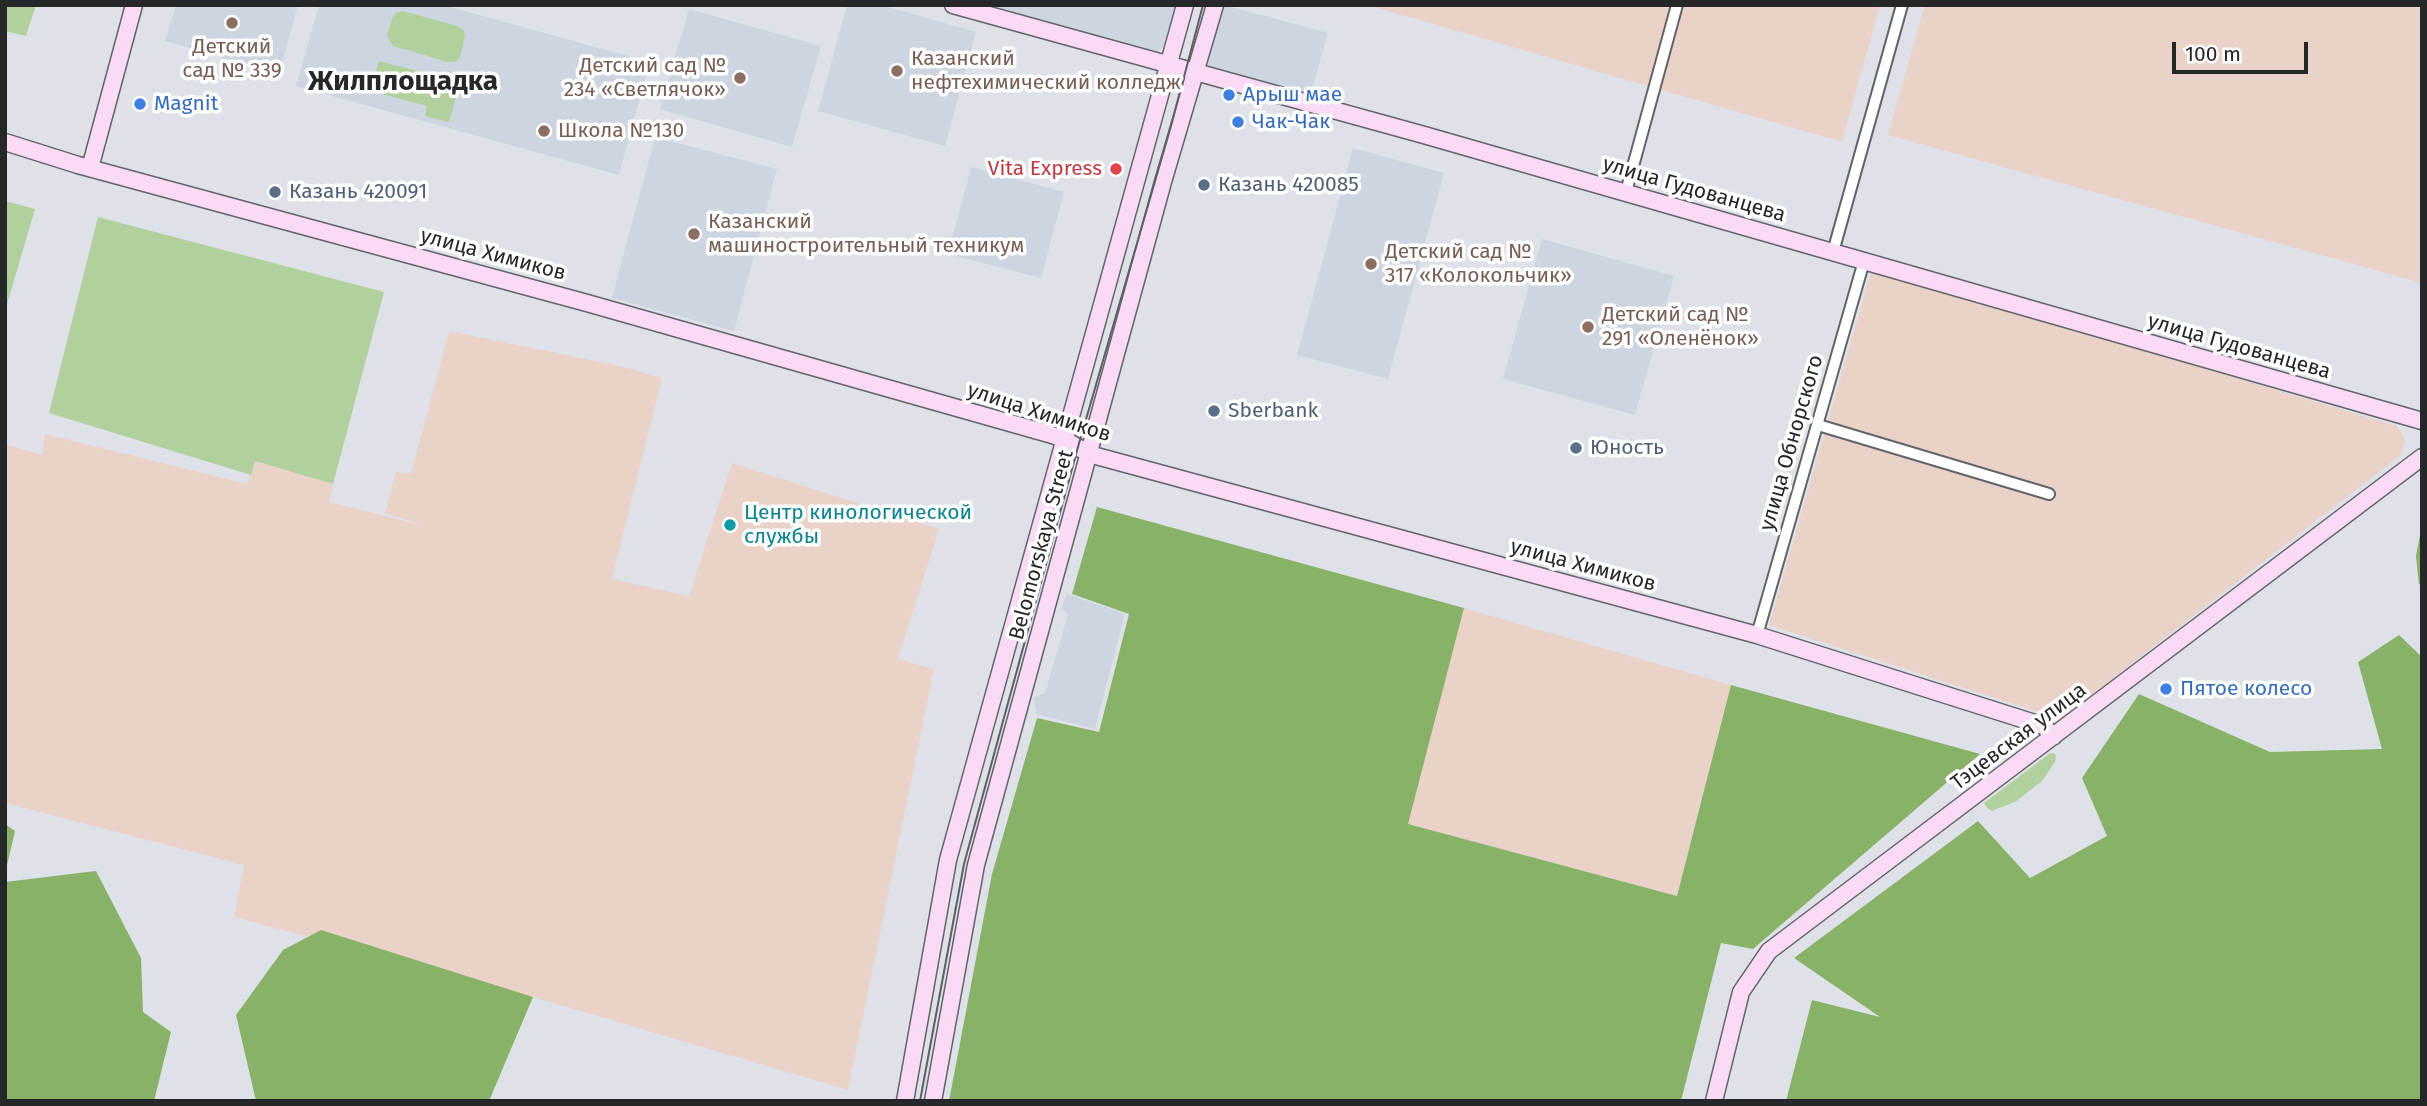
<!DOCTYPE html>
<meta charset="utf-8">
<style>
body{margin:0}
#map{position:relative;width:2427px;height:1106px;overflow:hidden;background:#dee2e8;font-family:"Fira Sans",sans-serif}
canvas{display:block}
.frame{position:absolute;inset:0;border:7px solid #252729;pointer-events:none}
.scale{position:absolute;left:2172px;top:42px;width:136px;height:32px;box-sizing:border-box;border:4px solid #252729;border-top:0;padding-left:9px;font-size:21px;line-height:24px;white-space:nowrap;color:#252729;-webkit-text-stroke:5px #fff;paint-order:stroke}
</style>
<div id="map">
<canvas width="2427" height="1106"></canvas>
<div class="frame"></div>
<div class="scale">100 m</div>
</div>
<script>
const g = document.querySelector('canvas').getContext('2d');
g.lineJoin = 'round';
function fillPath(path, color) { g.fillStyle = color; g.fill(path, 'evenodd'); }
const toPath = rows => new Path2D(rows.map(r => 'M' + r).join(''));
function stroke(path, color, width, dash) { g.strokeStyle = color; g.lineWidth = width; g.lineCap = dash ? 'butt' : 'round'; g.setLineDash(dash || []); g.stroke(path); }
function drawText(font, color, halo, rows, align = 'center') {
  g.font = font + ' "Fira Sans",sans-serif'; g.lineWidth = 7; g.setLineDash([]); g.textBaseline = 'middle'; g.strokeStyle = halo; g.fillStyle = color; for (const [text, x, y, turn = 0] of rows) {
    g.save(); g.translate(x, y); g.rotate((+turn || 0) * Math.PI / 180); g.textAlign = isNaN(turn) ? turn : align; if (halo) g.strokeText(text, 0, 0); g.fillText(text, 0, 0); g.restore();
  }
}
fillPath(toPath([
 [176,5,298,5,279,74,165,41],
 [319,5,443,5,650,62,619,175,296,86],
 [847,5,881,5,976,32,945,146,818,111],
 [1175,5,1163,48,1160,48,1157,56,982,6],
 [1224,5,1328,33,1310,96,1207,66],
 [689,9,821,46,792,147,660,109],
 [655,137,777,169,734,331,612,298],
 [1353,148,1444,173,1388,379,1297,355],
 [971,167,1064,192,1041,278,948,254],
 [1542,239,1674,276,1635,415,1503,379],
 [1067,594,1125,614,1095,729,1036,714,1034,698,1045,693,1068,615,1061,608]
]), '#cdd5e1');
fillPath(toPath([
 [1367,5,1880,5,1842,142],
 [1925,5,2422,5,2422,283,1888,135],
 [1872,269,2397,426,2405,439,2401,455,2060,719,1769,625],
 [449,331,620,366,662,378,612,579,689,596,732,463,939,529,898,659,934,669,848,1090,533,997,234,917,244,865,5,803,5,444,42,455,45,434,247,484,255,461,333,484,329,502,422,525,385,513,396,472,411,474],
 [1464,608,1731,685,1677,896,1407,824]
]), '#ead2c9');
fillPath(toPath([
 [5,5,36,5,26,36,5,31],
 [403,11,457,26,464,30,465,37,460,57,455,62,448,62,393,46,387,36,392,18,396,13],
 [379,61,460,82,449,122,425,116,427,106,371,91],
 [5,201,35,209,5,311],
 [98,217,384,292,333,484,255,461,251,475,49,413],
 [2053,753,2056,755,2055,762,2042,781,2015,802,1992,811,1987,808,1984,803,2049,754]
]), '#b2d09d');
fillPath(toPath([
 [1097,507,1464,608,1408,824,1677,896,1731,685,1980,754,1753,949,1721,943,1681,1101,949,1101,992,874,1037,718,1099,732,1129,614,1072,594],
 [2422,524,2422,579,2419,585,2416,556],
 [2399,635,2422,657,2422,1101,1786,1101,1812,1000,1880,1017,1794,958,1978,821,2030,878,2107,836,2082,778,2139,694,2270,752,2382,749,2358,662],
 [5,824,15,831,5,874],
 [96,871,141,958,143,1012,171,1032,154,1101,5,1101,5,882],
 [321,930,533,997,489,1101,256,1101,236,1015,283,950]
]), '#89b269');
const street = toPath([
 [1626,192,1677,5],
 [1833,252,1902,5],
 [1818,425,2049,494],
 [1757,635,1864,261]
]);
const secondary = toPath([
 [953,5,1424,135,2422,421],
 [5,142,78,165,587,303,1049,434,1064,439,1089,454,1757,635,2044,726,2053,737],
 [90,168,134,5],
 [905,1101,948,860,1185,5],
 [933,1101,976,865,1163,182,1215,5],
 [1714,1101,1741,992,1769,951,2422,457]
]);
stroke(street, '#616569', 14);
stroke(secondary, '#616569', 19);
stroke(street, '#fff', 10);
stroke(secondary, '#fadaf5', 16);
stroke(toPath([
 [920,1101,964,864,1078,447,1171,126,1203,5]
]), '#5d6063', 2);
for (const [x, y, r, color] of [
 [232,23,7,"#8d6e63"],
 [897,71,7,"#8d6e63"],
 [740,78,7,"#8d6e63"],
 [1229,95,7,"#3f7fe0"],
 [140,104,7,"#3f7fe0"],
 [1238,122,7,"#3f7fe0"],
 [544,131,7,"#8d6e63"],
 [1116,169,7,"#e0444e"],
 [1204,185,7,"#5c6f8a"],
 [275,192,7,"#5c6f8a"],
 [694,234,7,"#8d6e63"],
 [1371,264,7,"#8d6e63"],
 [1588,327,7,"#8d6e63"],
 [1214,411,7,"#5c6f8a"],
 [1576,448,7,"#5c6f8a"],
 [730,525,7,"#0f9aa8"],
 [2166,689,7,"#3f7fe0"]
]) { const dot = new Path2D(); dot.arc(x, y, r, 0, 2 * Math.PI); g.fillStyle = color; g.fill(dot); stroke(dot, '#fff', 2.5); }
drawText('21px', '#785e54', '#fff', [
 ["Детский",232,47,"center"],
 ["сад № 339",232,71,"center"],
 ["Казанский",911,59],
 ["нефтехимический колледж",911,83],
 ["Детский сад №",726,66,"right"],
 ["234 «Светлячок»",726,90,"right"],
 ["Школа №130",558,131],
 ["Казанский",708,222],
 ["машиностроительный техникум",708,246],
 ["Детский сад №",1385,252],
 ["317 «Колокольчик»",1385,276],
 ["Детский сад №",1602,315],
 ["291 «Оленёнок»",1602,339]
], 'left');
drawText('21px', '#366cbe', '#fff', [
 ["Арыш мае",1243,95],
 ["Magnit",154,104],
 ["Чак-Чак",1252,122],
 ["Пятое колесо",2180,689]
], 'left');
drawText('21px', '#be3a42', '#fff', [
 ["Vita Express",1102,169]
], 'right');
drawText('21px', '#4e5e75', '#fff', [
 ["Казань 420085",1218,185],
 ["Казань 420091",289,192],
 ["Sberbank",1228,411],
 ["Юность",1590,448]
], 'left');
drawText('21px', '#252729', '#fff', [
 ["улица Гудованцева",1694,190,16],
 ["улица Химиков",493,255,15],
 ["улица Гудованцева",2239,347,16],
 ["улица Химиков",1039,413,18],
 ["улица Обнорского",1792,443,-74],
 ["Belomorskaya Street",1042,545,-75],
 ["улица Химиков",1583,566,15],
 ["Тэцевская улица",2019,737,-37]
]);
drawText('21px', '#0d838f', '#fff', [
 ["Центр кинологической",744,513],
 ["службы",744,537]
], 'left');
drawText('bold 28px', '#252729', '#fff', [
 ["Жилплощадка",403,82]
]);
</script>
